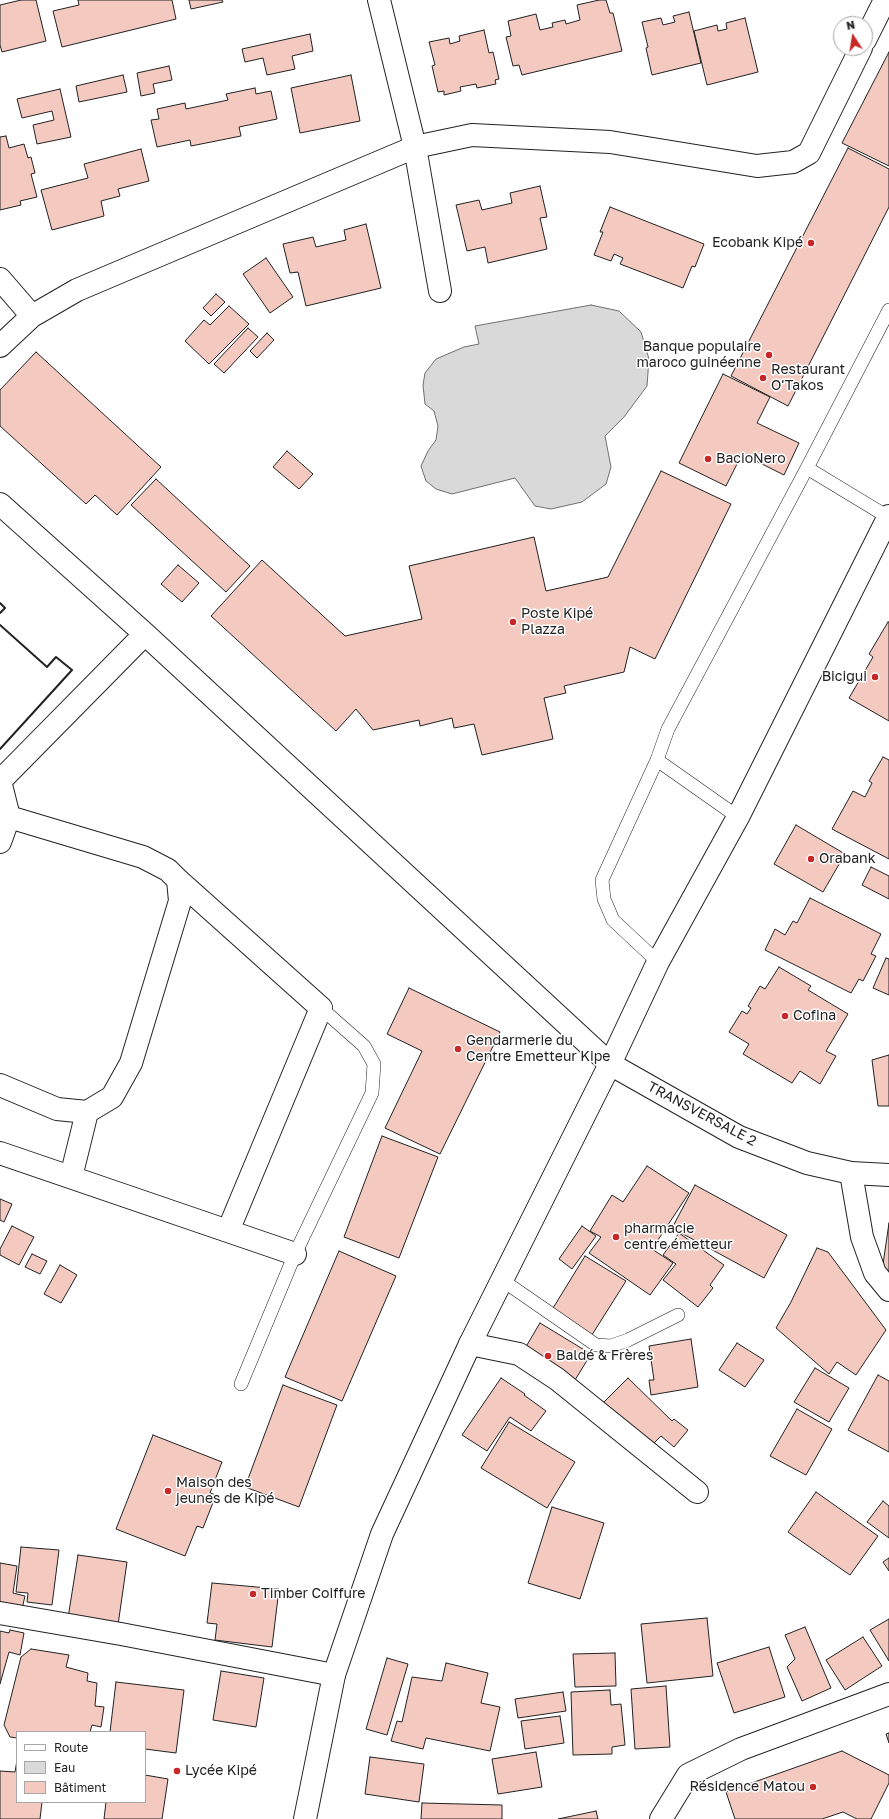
<!DOCTYPE html>
<meta charset="utf-8">
<style>
body{margin:0}
#map{position:relative;width:889px;height:1819px;overflow:hidden;background:#fff;font-family:"Golos Text",sans-serif}
canvas{display:block}
.legend{position:absolute;left:16px;top:1731px;width:130px;height:72px;box-sizing:border-box;background:#fff;border:1px solid #a7a7a7;margin:0;padding:5px 7px;list-style:none;font-size:12px;color:#222}
.legend li{display:flex;align-items:center;gap:8px;height:20px}
.legend b{width:20px;border:1px solid #a7a7a7}
.north{position:absolute;left:833px;top:16px;width:40px;height:40px;box-sizing:border-box;background:#fff;border:1px solid #a7a7a7;border-radius:50%;rotate:348deg;font-size:11px;font-weight:700;line-height:16px;text-align:center;color:#222}
.north::after{content:'';display:block;margin:auto;width:14px;height:18px;background:#c62828;clip-path:polygon(50% 0,100% 100%,50% 72%,0 100%)}
</style>
<div id="map">
<canvas width="889" height="1819"></canvas>
<ul class="legend">
<li><b style="height:5px;background:#fff"></b>Route</li>
<li><b style="height:11px;background:#d9d9d9"></b>Eau</li>
<li><b style="height:11px;background:#f3c9c0"></b>Bâtiment</li>
</ul>
<div class="north">N</div>
</div>
<script>
const g = document.querySelector('canvas').getContext('2d');
g.lineJoin = 'round';
function fillPath(path, color) { g.fillStyle = color; g.fill(path, 'evenodd'); }
const toPath = rows => new Path2D(rows.map(r => 'M' + r).join(''));
function stroke(path, color, width, dash) { g.strokeStyle = color; g.lineWidth = width; g.lineCap = dash ? 'butt' : 'round'; g.setLineDash(dash || []); g.stroke(path); }
function drawText(font, color, halo, rows, align = 'center') {
  g.font = font + ' "Golos Text",sans-serif'; g.lineWidth = 3; g.setLineDash([]); g.textBaseline = 'middle'; g.strokeStyle = halo; g.fillStyle = color; for (const [text, x, y, turn = 0] of rows) {
    g.save(); g.translate(x, y); g.rotate((+turn || 0) * Math.PI / 180); g.textAlign = isNaN(turn) ? turn : align; if (halo) g.strokeText(text, 0, 0); g.fillText(text, 0, 0); g.restore();
  }
}
const water = toPath([
 [591,305,619,311,641,332,649,359,647,386,624,417,605,436,611,467,606,484,582,502,551,509,535,506,515,478,452,494,436,489,426,481,421,466,428,451,436,440,438,426,434,411,425,404,423,385,425,373,436,359,464,347,479,344,475,326,591,305]
]);
fillPath(water, '#d9d9d9');
stroke(water, '#6f6f6f', 1);
const building = toPath([
 [21,0,36,0,46,41,2,52,0,45,0,5,21,0],
 [78,0,172,0,176,19,62,47,53,11,79,5,78,0],
 [189,0,222,0,223,2,191,9,189,0],
 [599,0,606,0,610,13,613,13,622,51,522,75,519,65,513,66,506,37,511,36,508,21,536,14,540,30,553,27,552,23,565,20,566,24,580,20,577,5,599,0],
 [689,12,701,63,652,75,646,48,648,47,642,22,661,18,663,25,675,22,673,16,689,12],
 [745,18,758,72,707,85,694,31,717,25,718,31,727,29,726,23,745,18],
 [484,30,489,53,493,52,499,79,495,80,496,84,477,88,476,84,460,87,461,91,444,95,444,91,438,92,432,66,435,65,429,42,449,38,450,44,460,41,459,36,484,30],
 [310,34,313,51,292,56,295,69,267,75,263,58,245,62,242,49,310,34],
 [889,52,889,166,842,143,889,52],
 [169,66,172,80,153,84,155,93,141,96,137,73,169,66],
 [123,75,127,92,79,102,76,86,123,75],
 [351,75,360,121,300,133,291,88,351,75],
 [255,88,256,94,271,91,277,119,239,127,241,136,191,146,190,140,157,147,151,120,159,119,157,109,185,103,186,109,228,100,226,94,255,88],
 [60,89,71,137,37,144,33,125,54,120,52,111,22,118,17,99,60,89],
 [6,136,9,148,24,144,28,158,31,157,35,173,31,174,37,197,20,201,21,205,0,210,0,137,6,136],
 [848,148,889,169,889,207,788,406,731,376,848,148],
 [141,149,149,181,118,189,120,196,101,201,104,216,52,230,41,190,88,178,84,164,141,149],
 [540,186,547,217,540,218,547,249,488,263,485,247,467,251,456,205,479,200,482,210,512,203,510,193,540,186],
 [610,207,704,244,695,267,692,266,683,288,620,264,623,258,614,254,611,261,594,255,603,232,600,232,610,207],
 [366,224,381,288,306,306,298,272,290,273,283,244,313,237,316,247,346,240,344,230,366,224],
 [266,258,293,297,270,313,243,274,266,258],
 [216,294,225,302,211,316,203,308,216,294],
 [229,306,249,324,209,364,185,341,204,320,210,325,229,306],
 [248,328,258,337,224,373,214,364,248,328],
 [267,333,274,340,257,358,250,351,267,333],
 [36,352,161,467,117,515,95,495,86,504,0,426,0,390,36,352],
 [723,374,770,397,757,423,799,443,784,475,742,454,726,486,679,463,723,374],
 [287,451,313,474,299,489,273,467,287,451],
 [661,471,731,504,655,659,630,647,624,672,564,686,566,693,544,698,553,739,482,755,474,724,454,728,452,718,420,726,419,720,373,730,356,709,336,731,211,616,262,560,345,636,422,619,409,566,534,537,546,591,608,577,661,471],
 [156,479,250,566,226,592,131,505,156,479],
 [178,565,199,583,182,602,161,584,178,565],
 [888,622,889,622,889,721,849,698,873,657,869,654,888,622],
 [883,757,889,760,889,859,832,829,853,791,865,797,872,783,869,781,883,757],
 [796,825,845,854,823,892,774,864,796,825],
 [871,867,889,876,889,899,862,885,871,867],
 [810,898,881,934,871,954,876,956,863,981,859,979,851,993,765,950,775,929,785,935,793,921,797,923,810,898],
 [886,958,889,959,889,995,873,988,886,958],
 [779,967,811,986,808,990,848,1014,826,1051,836,1056,820,1084,800,1071,792,1083,743,1054,749,1044,729,1032,742,1011,747,1014,751,1008,748,1006,760,986,765,989,779,967],
 [409,988,500,1032,440,1154,385,1128,422,1051,387,1034,409,988],
 [889,1055,889,1106,878,1106,872,1060,889,1055],
 [382,1136,438,1157,399,1258,344,1237,382,1136],
 [647,1166,689,1193,652,1249,673,1263,650,1295,589,1253,601,1237,590,1231,612,1195,623,1202,647,1166],
 [695,1185,787,1235,764,1278,672,1228,695,1185],
 [0,1199,12,1204,4,1222,0,1220,0,1199],
 [889,1223,889,1277,882,1271,889,1223],
 [12,1226,34,1237,19,1265,0,1255,0,1249,12,1226],
 [582,1226,596,1236,572,1269,559,1259,582,1226],
 [679,1233,724,1265,710,1285,713,1288,698,1307,663,1280,676,1264,663,1255,679,1233],
 [817,1248,828,1252,886,1330,856,1375,837,1362,829,1374,776,1328,791,1302,817,1248],
 [339,1251,396,1276,342,1401,285,1377,339,1251],
 [32,1254,47,1261,40,1274,25,1267,32,1254],
 [585,1256,626,1281,590,1338,550,1313,585,1256],
 [60,1265,77,1275,61,1303,44,1294,60,1265],
 [540,1323,591,1354,575,1380,524,1350,540,1323],
 [691,1339,698,1387,651,1395,649,1380,654,1380,649,1346,691,1339],
 [737,1343,764,1360,745,1387,719,1370,737,1343],
 [815,1368,849,1388,829,1422,794,1402,815,1368],
 [878,1375,889,1381,889,1452,848,1430,878,1375],
 [501,1378,525,1394,524,1395,546,1411,531,1431,510,1417,487,1451,462,1435,501,1378],
 [628,1378,672,1421,674,1419,688,1430,674,1447,661,1436,649,1448,603,1403,628,1378],
 [283,1385,337,1405,299,1507,245,1487,283,1385],
 [797,1409,832,1429,806,1475,770,1456,797,1409],
 [509,1422,575,1462,547,1508,481,1468,509,1422],
 [153,1435,222,1462,210,1493,216,1495,203,1528,197,1526,185,1556,116,1529,153,1435],
 [816,1492,878,1536,850,1575,788,1532,816,1492],
 [883,1501,889,1506,889,1538,867,1522,883,1501],
 [552,1507,604,1523,580,1599,528,1583,552,1507],
 [21,1547,59,1550,52,1605,27,1602,28,1593,16,1592,21,1547],
 [78,1555,127,1562,118,1625,68,1618,78,1555],
 [889,1558,889,1571,883,1562,889,1558],
 [0,1563,17,1566,13,1593,25,1596,22,1609,0,1604,0,1563],
 [212,1583,279,1589,272,1647,215,1640,217,1624,207,1623,212,1583],
 [707,1618,713,1676,647,1683,641,1624,707,1618],
 [889,1619,889,1661,870,1630,889,1619],
 [805,1627,831,1688,802,1701,787,1667,795,1659,785,1635,805,1627],
 [10,1630,24,1633,20,1655,9,1652,0,1684,0,1631,9,1633,10,1630],
 [863,1637,882,1666,845,1690,826,1660,863,1637],
 [769,1647,785,1697,734,1713,717,1663,769,1647],
 [31,1649,69,1655,66,1667,88,1673,87,1681,97,1683,95,1706,104,1707,101,1727,92,1725,90,1732,17,1732,17,1738,10,1737,4,1725,21,1657,31,1649],
 [615,1653,616,1686,575,1687,573,1654,615,1653],
 [387,1658,408,1664,387,1735,366,1729,387,1658],
 [446,1663,488,1673,481,1703,500,1707,490,1751,426,1738,423,1749,391,1741,397,1721,402,1722,412,1677,442,1681,446,1663],
 [221,1671,264,1678,256,1727,213,1720,221,1671],
 [116,1682,184,1690,176,1753,145,1749,145,1732,110,1732,116,1682],
 [666,1686,670,1747,635,1749,631,1689,666,1686],
 [610,1690,611,1705,621,1704,625,1745,612,1747,612,1754,573,1755,571,1692,610,1690],
 [563,1692,566,1711,518,1718,515,1699,563,1692],
 [560,1716,564,1743,525,1749,521,1721,560,1716],
 [889,1733,889,1743,886,1734,889,1733],
 [842,1751,889,1775,889,1783,871,1819,857,1819,843,1812,822,1819,735,1819,726,1792,842,1751],
 [536,1752,542,1787,498,1794,492,1759,536,1752],
 [370,1757,424,1764,419,1802,365,1794,370,1757],
 [17,1760,17,1802,42,1802,40,1819,0,1819,0,1771,15,1772,17,1760],
 [145,1775,168,1779,162,1819,104,1819,106,1802,145,1802,145,1775],
 [422,1803,502,1805,502,1819,421,1819,422,1803],
 [596,1811,598,1819,558,1819,596,1811]
]);
fillPath(building, '#f3c9c0');
stroke(building, '#222', 1);
const lane = toPath([
 [807,468,888,517],
 [657,760,602,880,604,899,613,920,658,962],
 [738,817,657,760,668,729,807,468,889,310],
 [502,1280,596,1345,611,1346,628,1340,678,1315],
 [241,1384,295,1254,372,1093,374,1064,364,1046,321,1008]
]);
const street = toPath([
 [379,0,415,147,440,291],
 [865,40,885,0],
 [0,279,32,316],
 [0,346,32,316,77,290,415,147,472,135,610,142,757,166,793,162,809,153,861,48],
 [0,504,145,634,610,1064],
 [0,781,145,634],
 [0,842,9,817],
 [178,880,321,1008,228,1231],
 [0,1085,57,1109,87,1112,112,1097,131,1063,180,901,178,880,168,870,143,857,9,817,0,781],
 [0,1153,295,1254],
 [851,1173,862,1237,875,1273,889,1290],
 [71,1177,87,1112],
 [470,1344,519,1354,557,1379,697,1492],
 [0,1613,121,1634,334,1675],
 [661,1819,688,1775,741,1749,889,1694]
]);
const secondary = toPath([
 [610,1064,739,1137,807,1163,851,1173,889,1175]
]);
const primary = toPath([
 [305,1819,334,1675,382,1534,470,1344,610,1064,658,962,738,817,889,516]
]);
stroke(lane, '#222', 14);
stroke(street, '#222', 24);
stroke(secondary, '#222', 24);
stroke(primary, '#222', 24);
stroke(lane, '#fff', 13);
stroke(street, '#fff', 22);
stroke(secondary, '#fff', 22);
stroke(primary, '#fff', 22);
stroke(toPath([
 [0,603,5,608,0,613],
 [0,625,47,667,56,657,72,670,0,749]
]), '#222', 2);
for (const [x, y, r, color] of [
 [811,243,4,"#c62828"],
 [769,355,4,"#c62828"],
 [763,378,4,"#c62828"],
 [708,459,4,"#c62828"],
 [513,622,4,"#c62828"],
 [875,677,4,"#c62828"],
 [811,859,4,"#c62828"],
 [785,1016,4,"#c62828"],
 [458,1049,4,"#c62828"],
 [616,1237,4,"#c62828"],
 [548,1356,4,"#c62828"],
 [168,1491,4,"#c62828"],
 [253,1594,4,"#c62828"],
 [177,1771,4,"#c62828"],
 [813,1787,4,"#c62828"]
]) { const dot = new Path2D(); dot.arc(x, y, r, 0, 2 * Math.PI); g.fillStyle = color; g.fill(dot); stroke(dot, '#fff', 1.5); }
drawText('14px', '#222', '#fff', [
 ["Ecobank Kipé",803,243,"right"],
 ["Banque populaire",761,347,"right"],
 ["maroco guinéenne",761,363,"right"],
 ["Restaurant",771,370],
 ["O'Takos",771,386],
 ["BacioNero",716,459],
 ["Poste Kipé",521,614],
 ["Plazza",521,630],
 ["Bicigui",867,677,"right"],
 ["Orabank",819,859],
 ["Cofina",793,1016],
 ["Gendarmerie du",466,1041],
 ["Centre Emetteur Kipe",466,1057],
 ["pharmacie",624,1229],
 ["centre émetteur",624,1245],
 ["Baldé & Frères",556,1356],
 ["Maison des",176,1483],
 ["jeunes de Kipé",176,1499],
 ["Timber Coiffure",261,1594],
 ["Lycée Kipé",185,1771],
 ["Résidence Matou",805,1787,"right"]
], 'left');
drawText('14px', '#222', '#fff', [
 ["TRANSVERSALE 2",702,1114,28]
]);
</script>
